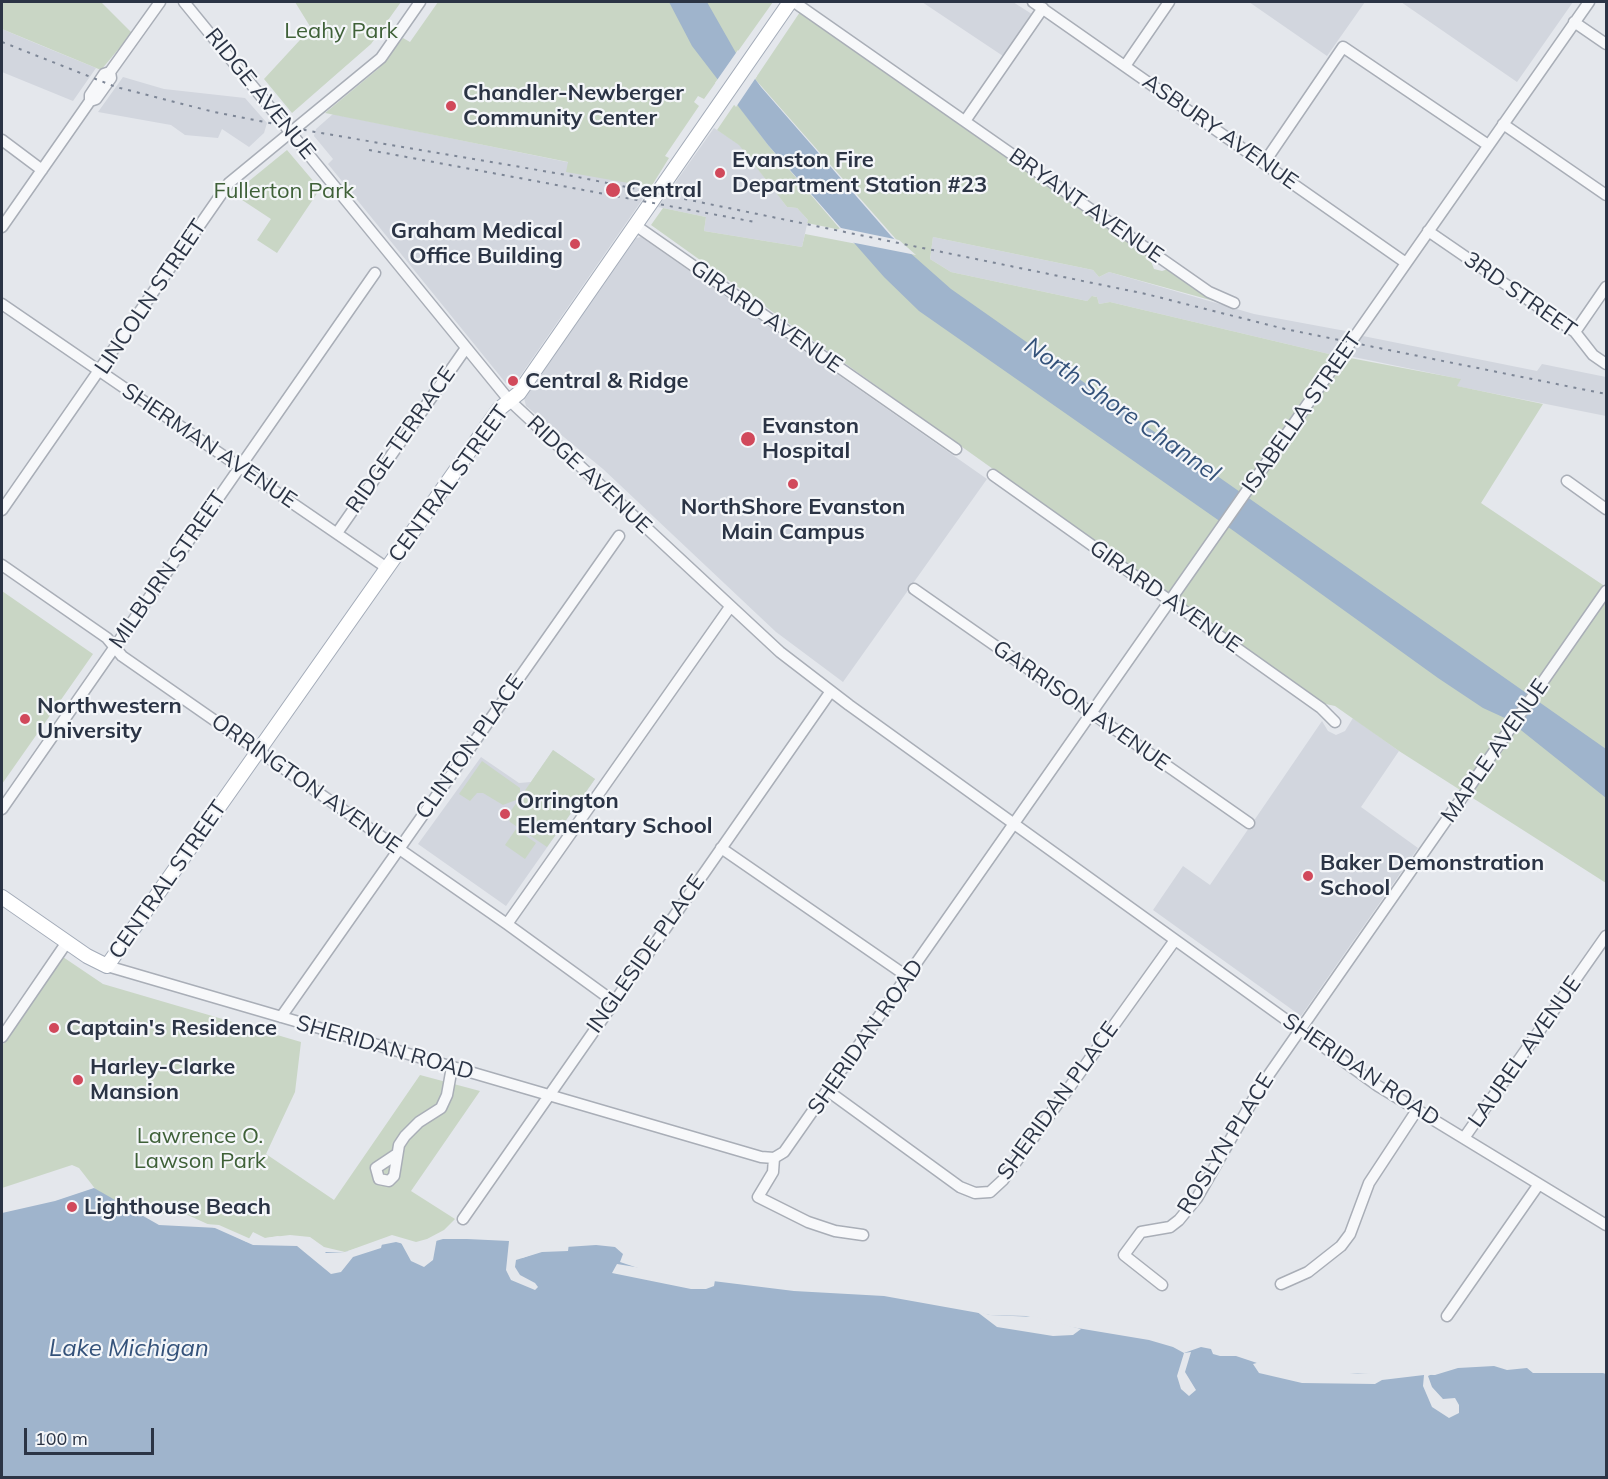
<!DOCTYPE html>
<style>
body{margin:0}
#map{position:relative;width:1608px;height:1479px;overflow:hidden;background:#e4e7ec;font-family:Mulish,sans-serif}
canvas{display:block}
.frame{position:absolute;inset:0;border:3px solid #2b3445;pointer-events:none}
.scale{position:absolute;left:24px;top:1428px;width:130px;height:27px;box-sizing:border-box;border:3px solid #2b3445;border-top:0;padding-left:8px;font-size:18px;line-height:21px;white-space:nowrap;color:#2b3445;-webkit-text-stroke:4px #f4f6f9;paint-order:stroke}
</style>
<div id="map">
<canvas width="1608" height="1479"></canvas>
<div class="frame"></div>
<div class="scale">100 m</div>
</div>
<script>
const g = document.querySelector('canvas').getContext('2d');
g.lineJoin = 'round';
function fillPath(path, color) { g.fillStyle = color; g.fill(path, 'evenodd'); }
const toPath = rows => new Path2D(rows.map(r => 'M' + r).join(''));
function stroke(path, color, width, dash) { g.strokeStyle = color; g.lineWidth = width; g.lineCap = dash ? 'butt' : 'round'; g.setLineDash(dash || []); g.stroke(path); }
function drawText(font, color, halo, rows, align = 'center') {
  g.font = font + ' Mulish,sans-serif'; g.lineWidth = 4.5; g.setLineDash([]); g.textBaseline = 'middle'; g.strokeStyle = halo; g.fillStyle = color; for (const [text, x, y, turn = 0] of rows) {
    g.save(); g.translate(x, y); g.rotate((+turn || 0) * Math.PI / 180); g.textAlign = isNaN(turn) ? turn : align; if (halo) g.strokeText(text, 0, 0); g.fillText(text, 0, 0); g.restore();
  }
}
fillPath(toPath([
 [922,2,1013,2,1035,16,1006,58],
 [1249,2,1365,2,1327,56],
 [1401,2,1573,2,1517,82],
 [2,29,35,43,96,68,73,101,2,72],
 [123,77,164,89,245,98,267,123,264,133,249,147,222,129,218,138,185,135,171,125,98,112],
 [333,114,586,166,651,187,514,385,509,387,328,164,333,159,314,136,316,129],
 [714,128,739,144,787,207,797,208,808,220,802,247,704,231,706,217,658,207],
 [641,237,987,479,843,682,776,632,603,469,526,406,524,398,636,238],
 [933,237,1093,270,1099,277,1109,272,1254,314,1351,332,1336,355,1329,354,1110,302,1099,304,1097,297,1093,296,1087,301,951,272,930,259],
 [1363,336,1537,371,1542,364,1606,377,1606,416,1456,386,1460,379,1349,356],
 [1353,718,1399,751,1361,807,1418,848,1301,1016,1153,910,1183,866,1210,885,1322,721,1328,731,1336,735,1345,731],
 [553,750,595,779,506,906,418,844,481,757,519,783,531,782]
]), '#d2d6de');
fillPath(toPath([
 [2,2,101,2,132,33,101,70,2,29],
 [295,2,401,2,371,44,292,113,264,79,311,28],
 [438,2,773,2,704,99,698,96,694,102,699,106,665,156,669,158,651,187,566,172,568,162,325,113,378,69,403,38,410,42],
 [800,12,1149,256,1154,269,1162,271,1168,269,1214,301,1109,272,1099,277,1093,270,933,237,930,259,951,272,1087,301,1092,296,1097,297,1099,304,1110,302,1329,354,1461,379,1457,386,1543,404,1481,503,1606,587,1606,883,1399,751,1335,706,1321,703,651,225,663,208,706,217,704,231,802,247,805,234,909,254,755,79],
 [736,102,768,145,841,230,807,223,808,220,797,208,787,207,739,145,717,130],
 [287,150,320,189,277,253,257,240,271,219,236,196,249,181],
 [2,591,93,654,2,784],
 [553,750,595,779,547,847,510,822,508,815],
 [482,761,520,788,520,795,516,800,503,805,483,793,477,793,470,801,459,794],
 [516,829,536,843,525,859,505,845],
 [63,957,103,984,301,1042,295,1092,266,1154,334,1200,420,1075,480,1091,411,1191,455,1219,444,1230,427,1239,416,1242,392,1235,345,1252,324,1247,310,1237,290,1235,265,1238,253,1232,247,1242,179,1211,163,1214,146,1210,137,1202,125,1203,100,1195,79,1168,72,1165,2,1188,2,1046]
]), '#c9d6c5');
fillPath(toPath([
 [669,2,707,2,736,53,761,87,891,236,951,289,1606,749,1606,798,1507,719,1483,708,1438,678,1231,529,919,311,884,277,768,145,692,46],
 [94,1188,159,1225,218,1228,247,1242,290,1244,322,1252,345,1252,396,1242,415,1247,443,1239,467,1239,509,1241,512,1253,522,1258,551,1248,596,1245,615,1247,623,1254,620,1262,656,1274,794,1291,884,1296,990,1315,1026,1316,1071,1327,1149,1340,1173,1347,1184,1353,1201,1347,1211,1349,1213,1354,1220,1356,1236,1356,1260,1364,1323,1373,1435,1375,1458,1368,1494,1366,1507,1370,1527,1368,1533,1373,1603,1373,1606,1374,1606,1477,2,1477,2,1213,55,1201]
]), '#9fb4cc');
fillPath(toPath([
 [738,50,757,76,736,107,715,83],
 [841,228,899,240,916,255,850,242,838,229],
 [206,1224,219,1225,253,1240,278,1236,307,1247,321,1248,326,1253,345,1252,383,1240,381,1248,353,1257,341,1272,331,1274,297,1246,253,1245],
 [437,1238,433,1260,424,1267,411,1261,399,1239,415,1244],
 [509,1241,513,1242,515,1251,523,1255,550,1245,569,1243,568,1251,542,1252,516,1260,515,1267,520,1275,535,1283,538,1287,535,1290,511,1280,506,1270],
 [617,1264,715,1280,714,1286,706,1289,691,1289,612,1273],
 [976,1311,990,1315,1036,1317,1081,1329,1073,1335,1053,1336,997,1327],
 [1191,1352,1185,1372,1196,1390,1189,1396,1181,1389,1177,1376,1184,1353],
 [1260,1362,1358,1374,1417,1369,1438,1371,1428,1376,1432,1387,1443,1399,1455,1398,1459,1405,1459,1413,1449,1418,1432,1407,1423,1386,1424,1375,1382,1380,1375,1384,1302,1383,1259,1373,1253,1364]
]), '#e4e7ec');
const minor = toPath([
 [184,2,509,400,780,652,849,705,1378,1086,1606,1225],
 [794,2,1209,292,1234,303],
 [1033,2,1406,263],
 [1574,22,1606,44],
 [1125,66,1169,2],
 [90,101,96,99,111,78,110,72],
 [965,121,1043,8],
 [1503,124,1606,195],
 [2,140,42,170],
 [1264,163,1343,47,1488,145],
 [635,225,956,449],
 [2,227,90,101,90,95,104,74,110,72,160,2],
 [1428,231,1575,332,1593,355,1606,364],
 [2,304,387,568],
 [1575,332,1606,287],
 [993,475,1321,708,1335,722],
 [1567,481,1606,509],
 [2,510,229,183,381,58,420,2],
 [337,533,466,348],
 [2,565,107,638,122,656,507,924,613,1001],
 [914,589,1249,823],
 [2,809,375,273],
 [721,848,908,977],
 [507,924,730,607],
 [107,966,761,1157,774,1158,784,1152,1589,2],
 [281,1017,619,536],
 [2,1037,67,942],
 [828,1091,960,1187,975,1193,990,1192,1003,1180,1175,940],
 [1464,1138,1606,936],
 [397,1154,376,1168,379,1179,389,1181,394,1176,399,1145,405,1136,419,1122,441,1108,447,1095,452,1067],
 [774,1158,773,1172,758,1197,808,1222,835,1231,863,1235],
 [463,1219,831,691],
 [1281,1284,1308,1272,1341,1246,1350,1234,1369,1183,1417,1110],
 [1162,1285,1124,1255,1141,1232,1170,1227,1179,1220,1197,1198,1261,1086,1606,591],
 [1447,1316,1539,1184]
]);
const major = toPath([
 [2,897,87,956,107,966,499,409,519,393,790,2]
]);
stroke(minor, '#a9aeb7', 13);
stroke(major, '#a3abb8', 16);
stroke(minor, '#f7f8fa', 10);
stroke(major, '#fff', 14);
stroke(toPath([
 [2,42,116,87,214,112,315,132,573,176,1146,294,1285,329,1606,394],
 [369,150,755,222]
]), '#7d8696', 2, [3, 6]);
for (const [x, y, r, color] of [
 [451,106,6,"#d1495b"],
 [720,173,6,"#d1495b"],
 [613,190,8,"#d1495b"],
 [575,244,6,"#d1495b"],
 [513,381,6,"#d1495b"],
 [748,439,8,"#d1495b"],
 [793,484,6,"#d1495b"],
 [25,719,6,"#d1495b"],
 [505,814,6,"#d1495b"],
 [1308,876,6,"#d1495b"],
 [54,1028,6,"#d1495b"],
 [78,1080,6,"#d1495b"],
 [72,1207,6,"#d1495b"]
]) { const dot = new Path2D(); dot.arc(x, y, r, 0, 2 * Math.PI); g.fillStyle = color; g.fill(dot); stroke(dot, '#f4f6f9', 2); }
drawText('22px', '#3f6138', '#f4f6f9', [
 ["Leahy Park",341,31],
 ["Fullerton Park",284,191],
 ["Lawrence O.",200,1136],
 ["Lawson Park",200,1161]
]);
drawText('bold 22px', '#2b3445', '#f4f6f9', [
 ["Chandler-Newberger",463,93],
 ["Community Center",463,118],
 ["Evanston Fire",732,160],
 ["Department Station #23",732,185],
 ["Central",626,190],
 ["Graham Medical",563,231,"right"],
 ["Office Building",563,256,"right"],
 ["Central & Ridge",525,381],
 ["Evanston",762,426],
 ["Hospital",762,451],
 ["NorthShore Evanston",793,507,"center"],
 ["Main Campus",793,532,"center"],
 ["Northwestern",37,706],
 ["University",37,731],
 ["Orrington",517,801],
 ["Elementary School",517,826],
 ["Baker Demonstration",1320,863],
 ["School",1320,888],
 ["Captain's Residence",66,1028],
 ["Harley-Clarke",90,1067],
 ["Mansion",90,1092],
 ["Lighthouse Beach",84,1207]
], 'left');
drawText('22px', '#2b3445', '#f4f6f9', [
 ["RIDGE AVENUE",260,94,51],
 ["ASBURY AVENUE",1220,132,35],
 ["BRYANT AVENUE",1086,206,35],
 ["3RD STREET",1520,295,35],
 ["LINCOLN STREET",151,297,-56],
 ["GIRARD AVENUE",766,317,35],
 ["ISABELLA STREET",1302,413,-55],
 ["RIDGE TERRACE",401,440,-55],
 ["SHERMAN AVENUE",209,446,34],
 ["RIDGE AVENUE",589,475,43],
 ["CENTRAL STREET",449,484,-54],
 ["MILBURN STREET",168,570,-55],
 ["GIRARD AVENUE",1165,597,35],
 ["GARRISON AVENUE",1081,706,35],
 ["CLINTON PLACE",470,747,-55],
 ["MAPLE AVENUE",1495,751,-55],
 ["ORRINGTON AVENUE",306,784,35],
 ["CENTRAL STREET",168,880,-55],
 ["INGLESIDE PLACE",646,954,-55],
 ["SHERIDAN ROAD",866,1037,-55],
 ["SHERIDAN ROAD",385,1048,16],
 ["LAUREL AVENUE",1525,1052,-55],
 ["SHERIDAN ROAD",1361,1070,34],
 ["SHERIDAN PLACE",1058,1101,-54],
 ["ROSLYN PLACE",1226,1144,-58]
]);
drawText('italic 24px', '#34527a', '#f4f6f9', [
 ["North Shore Channel",1122,410,35],
 ["Lake Michigan",129,1349]
]);
</script>
